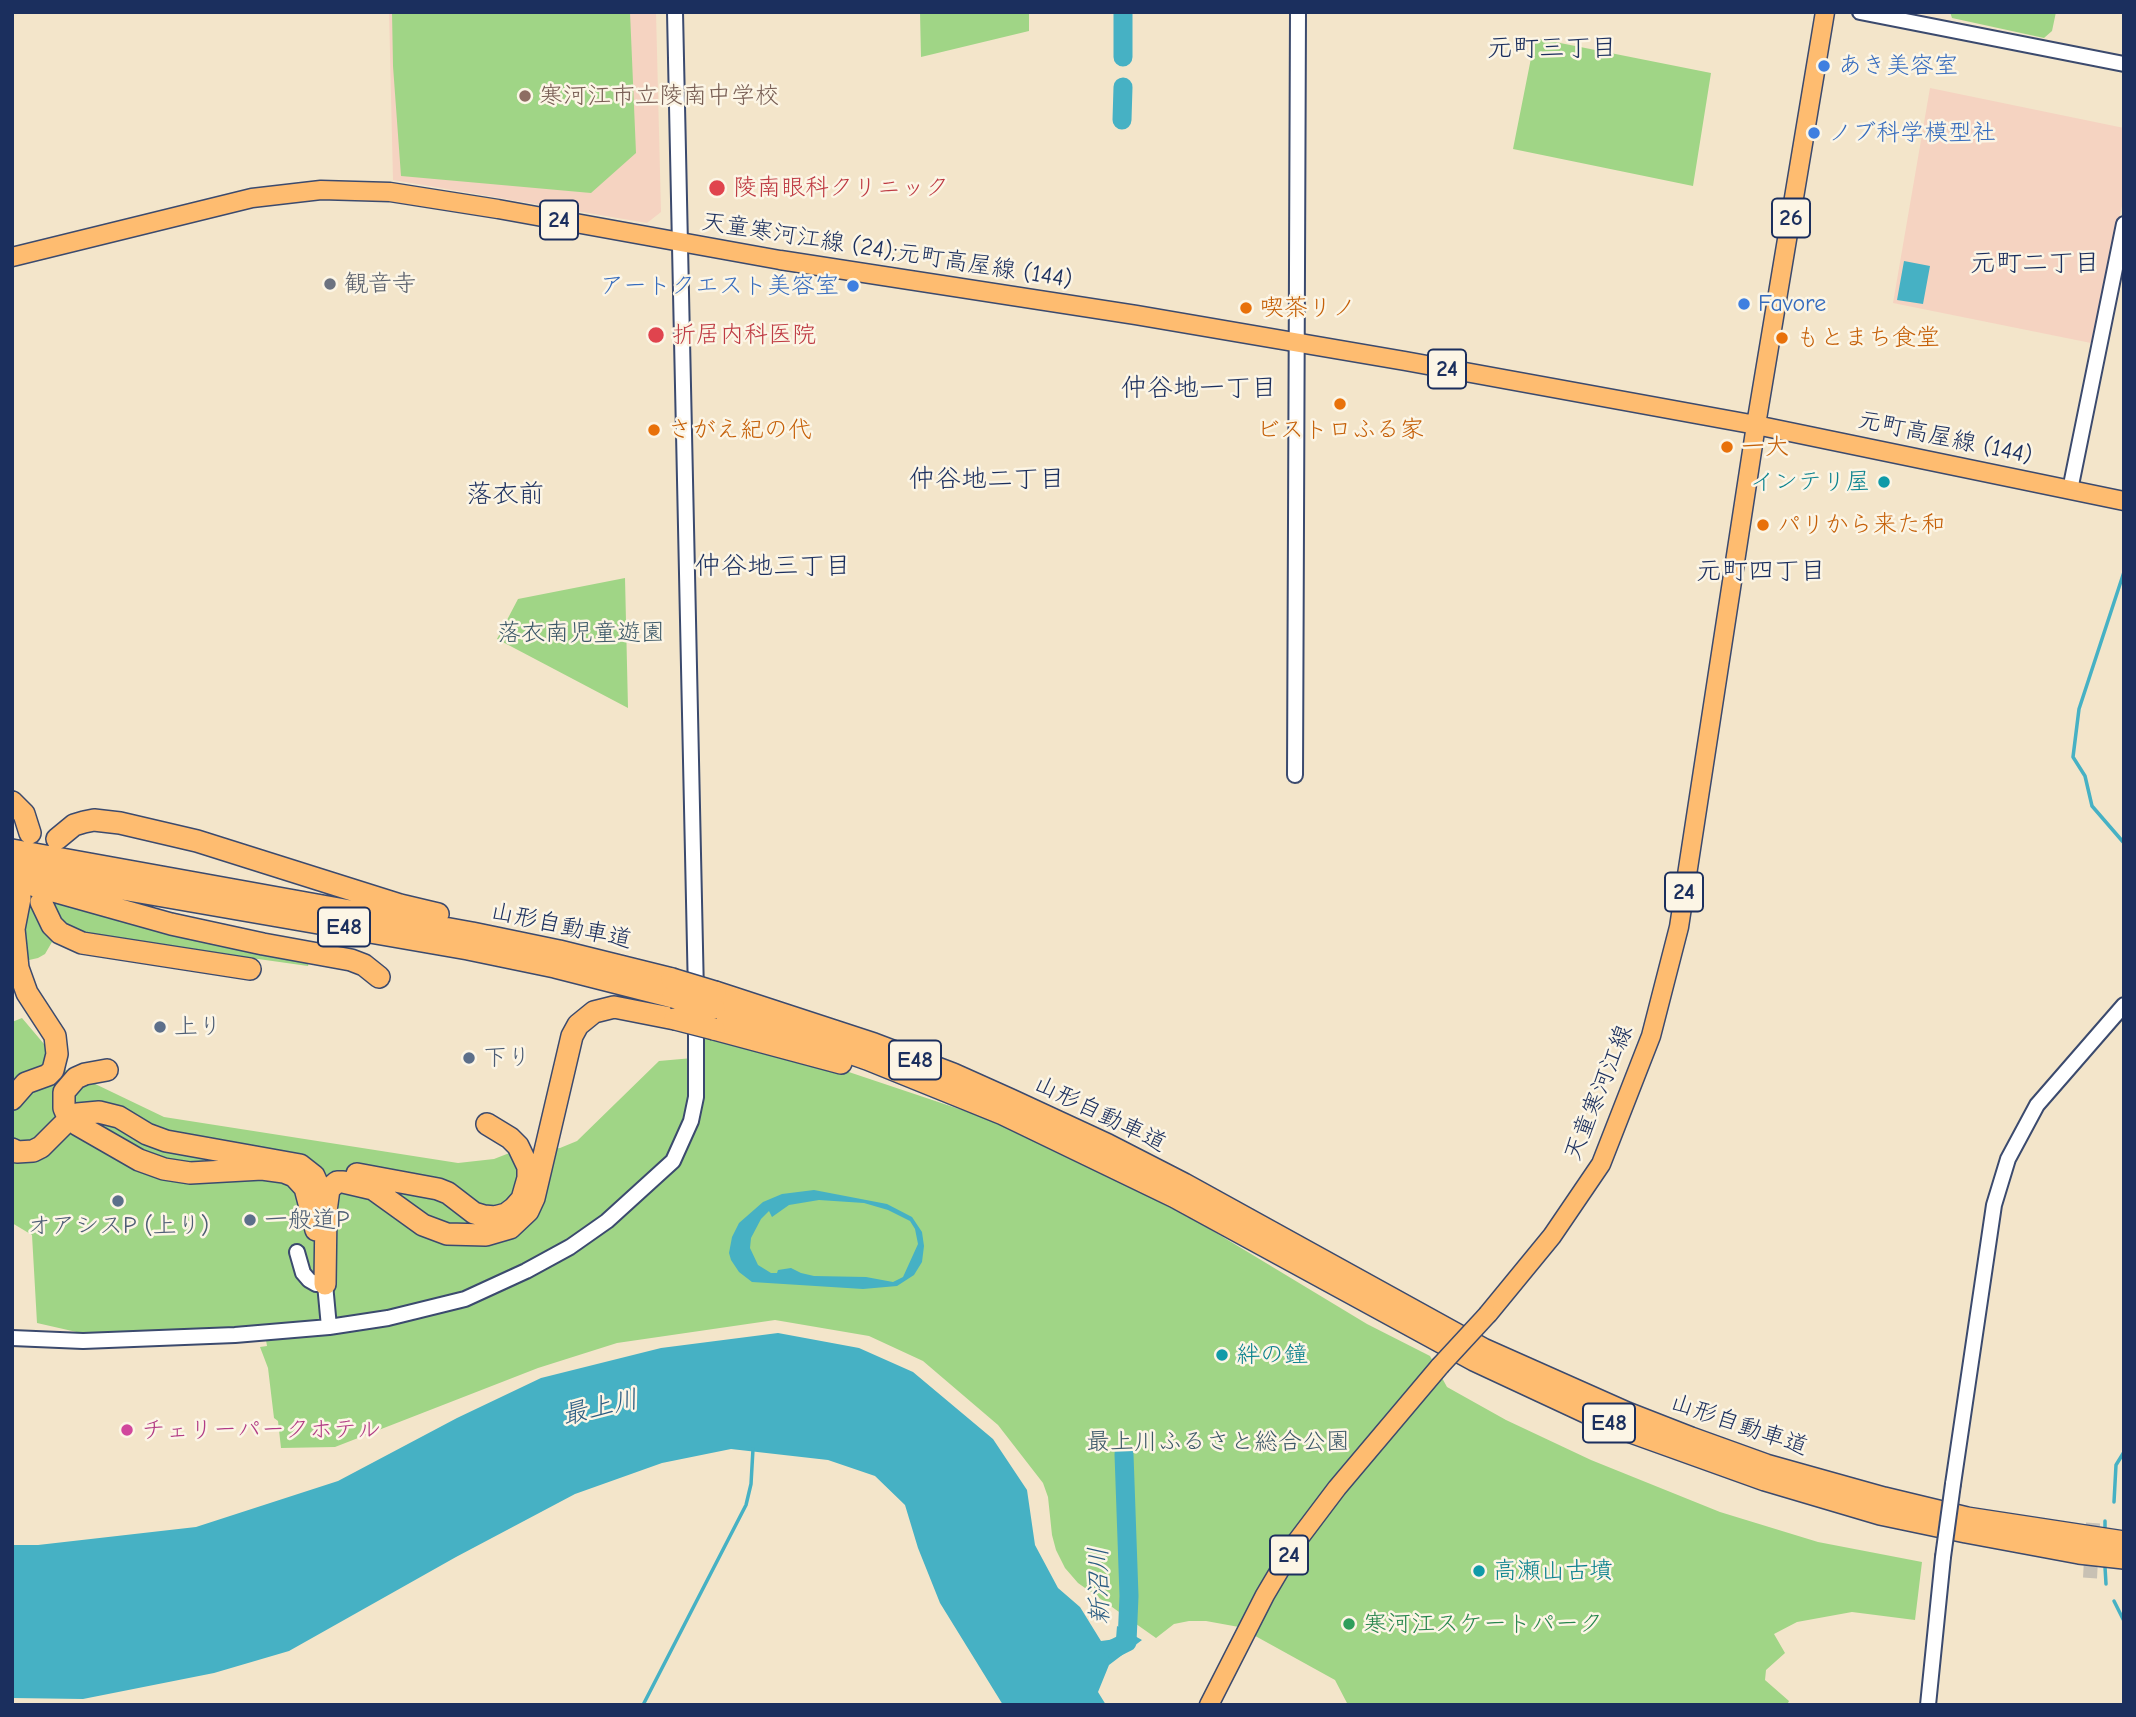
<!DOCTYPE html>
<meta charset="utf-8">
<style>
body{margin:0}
#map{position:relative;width:2136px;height:1717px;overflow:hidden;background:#f3e5ca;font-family:"Comic Neue",sans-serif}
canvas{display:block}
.frame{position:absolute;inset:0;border:14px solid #1b2f5e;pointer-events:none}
</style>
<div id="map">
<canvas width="2136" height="1717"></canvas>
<div class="frame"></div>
</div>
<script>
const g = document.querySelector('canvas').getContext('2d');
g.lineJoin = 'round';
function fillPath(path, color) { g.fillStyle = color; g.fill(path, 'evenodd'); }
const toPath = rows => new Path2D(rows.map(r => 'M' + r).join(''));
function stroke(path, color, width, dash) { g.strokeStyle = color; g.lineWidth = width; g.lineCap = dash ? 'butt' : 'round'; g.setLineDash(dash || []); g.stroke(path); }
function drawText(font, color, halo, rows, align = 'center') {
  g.font = font + ' "Comic Neue","Klee One",sans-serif'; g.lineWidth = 5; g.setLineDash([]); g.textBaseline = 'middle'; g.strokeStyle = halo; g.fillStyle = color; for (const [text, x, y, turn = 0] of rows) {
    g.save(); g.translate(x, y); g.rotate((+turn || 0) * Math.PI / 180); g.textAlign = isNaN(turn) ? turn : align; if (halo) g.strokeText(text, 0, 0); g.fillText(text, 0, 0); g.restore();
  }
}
fillPath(toPath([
 [389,12,656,12,661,212,647,223,393,180],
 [1930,88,2124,128,2124,197,2091,343,1893,303]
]), '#f5d3c1');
fillPath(toPath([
 [392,12,630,12,636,153,591,193,401,176,393,66],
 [920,12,1029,12,1029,31,921,57],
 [1950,12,2056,12,2052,31,2044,38,1952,18],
 [1535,38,1711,73,1693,186,1513,149],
 [625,578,628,708,497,639,518,599],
 [30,894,33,895,39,923,51,937,52,942,45,954,38,958,29,960,26,958,21,944],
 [48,899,309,962,308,966,66,932],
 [22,1018,66,1070,164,1117,458,1163,494,1159,512,1152,560,1148,577,1141,659,1061,704,1057,705,1035,819,1062,983,1117,1049,1143,1208,1228,1367,1324,1430,1356,1447,1387,1506,1420,1591,1460,1720,1512,1818,1542,1922,1562,1915,1620,1852,1612,1797,1622,1774,1634,1785,1653,1766,1670,1765,1680,1789,1701,1787,1705,1348,1705,1335,1680,1239,1627,1206,1621,1189,1621,1174,1624,1156,1638,1078,1583,1065,1568,1056,1550,1052,1535,1048,1497,1043,1483,998,1425,923,1361,869,1336,775,1320,617,1343,538,1368,335,1447,281,1448,278,1421,274,1418,268,1368,260,1347,267,1346,264,1328,81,1333,37,1323,32,1235,12,1223,12,1022]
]), '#a0d586');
fillPath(toPath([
 [1904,261,1930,266,1923,304,1897,300],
 [814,1190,887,1204,912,1217,922,1232,924,1246,922,1262,914,1275,897,1286,863,1289,752,1282,739,1272,731,1260,729,1253,732,1237,739,1223,763,1202,782,1194],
 [819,1200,864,1203,888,1210,910,1221,915,1229,918,1244,903,1277,893,1282,866,1277,814,1276,801,1273,791,1268,778,1270,777,1273,771,1273,758,1265,750,1248,751,1238,761,1219,769,1211,772,1217,789,1205],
 [778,1333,859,1348,913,1372,993,1439,1027,1490,1035,1545,1058,1588,1080,1607,1101,1641,1116,1639,1117,1626,1142,1640,1109,1665,1098,1692,1106,1705,1003,1705,940,1603,918,1548,905,1505,875,1476,828,1460,731,1449,662,1463,575,1494,456,1557,289,1651,214,1673,83,1699,12,1698,12,1545,38,1545,196,1527,338,1481,457,1418,541,1378,661,1348]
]), '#46b1c4');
stroke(toPath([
 [2124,572,2079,709,2073,757,2085,776,2092,806,2124,843],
 [2114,1502,2116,1465,2124,1452],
 [2105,1528,2105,1521],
 [2105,1567,2106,1584],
 [2114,1601,2124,1621],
 [643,1705,746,1505,751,1484,753,1449]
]), '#46b1c4', 3.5);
stroke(toPath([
 [1123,12,1123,57],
 [1122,120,1123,87],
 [1113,1649,1127,1642,1129,1596,1124,1454]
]), '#46b1c4', 19);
stroke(toPath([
 [2090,1578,2093,1523]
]), '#c8c1b4', 14, [14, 7]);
const minor = toPath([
 [675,12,696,994],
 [1860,12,2124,64],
 [2070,490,2124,224],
 [1295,775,1298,12],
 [297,1252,303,1273,309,1280,316,1284,325,1284,329,1327],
 [12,1338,83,1341,235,1335,329,1327,388,1318,465,1299,526,1271,570,1247,607,1221,673,1161,691,1121,696,1097,696,1018],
 [1953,1484,1994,1205,2008,1159,2037,1105,2124,1005],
 [1928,1705,1943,1557]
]);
const major = toPath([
 [12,257,252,198,321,190,390,192,498,209,780,260,1136,315,1405,361,1756,425,2124,501],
 [1488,1314,1552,1236,1601,1164,1651,1036,1679,927,1756,425,1825,12],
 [1209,1705,1265,1595,1297,1541,1337,1488,1440,1366]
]);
const highway = toPath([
 [12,802,24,814,30,833],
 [57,839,74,825,84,822,94,820,120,823,197,841,400,905,438,914],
 [12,850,472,933,559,951,672,979],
 [12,867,128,890,468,949,555,967,673,997],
 [21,882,171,924,263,944,351,960,364,965,379,977],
 [41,902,52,925,60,933,82,943,250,969],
 [715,992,874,1044,953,1074,1011,1100,1108,1145,1184,1184,1483,1349,1627,1413,1691,1438,1766,1465,1884,1498,1967,1518,2124,1542],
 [714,1008,769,1024,867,1059,1003,1114,1175,1197,1474,1360,1620,1428,1765,1480,1880,1514,1966,1532,2079,1553,2124,1558],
 [714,1029,841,1063],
 [107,1070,85,1074,76,1078,64,1092,64,1108,67,1115,78,1125,139,1160,164,1169,190,1173,262,1169,284,1172,294,1176,305,1188,316,1230],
 [12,1099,26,1083,48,1075,53,1070,57,1054,55,1036,27,993,18,968,14,929,20,898],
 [12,1149,17,1152,33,1151,41,1147,63,1125,77,1114,99,1112,119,1117,147,1134,166,1141,300,1165,314,1176,322,1194,326,1211,325,1284],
 [357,1174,438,1189,448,1193,474,1213,484,1216,495,1217,506,1214,514,1208,522,1199,528,1178,528,1167,518,1146,510,1138,487,1124],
 [326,1211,329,1189,337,1182,343,1182,373,1189,423,1225,447,1234,486,1235,510,1228,528,1211,534,1198,572,1036,578,1025,594,1012,614,1007,675,1019]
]);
stroke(minor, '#3b4a6e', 18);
stroke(major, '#3b4a6e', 21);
stroke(highway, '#3b4a6e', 24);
stroke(minor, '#fff', 14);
stroke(major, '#febc70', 18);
stroke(highway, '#febc70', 21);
const minorBridge = toPath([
 [1943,1557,1953,1484]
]);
const majorBridge = toPath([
 [1440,1366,1488,1314]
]);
const highwayBridge = toPath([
 [672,979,715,992],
 [673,997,714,1008],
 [675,1019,714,1029]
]);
stroke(minorBridge, '#3b4a6e', 18, []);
stroke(majorBridge, '#3b4a6e', 21, []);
stroke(highwayBridge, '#3b4a6e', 24, []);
stroke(minorBridge, '#fff', 14);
stroke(majorBridge, '#febc70', 18);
stroke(highwayBridge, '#febc70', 21);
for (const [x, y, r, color] of [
 [1824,66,7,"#3f7fe0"],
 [525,96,7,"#8d6e63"],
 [1814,133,7,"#3f7fe0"],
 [717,188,9,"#e0444e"],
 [330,284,7,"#6b7280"],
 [853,286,7,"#3f7fe0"],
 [1744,304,7,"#3f7fe0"],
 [1246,308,7,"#e8710a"],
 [656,335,9,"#e0444e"],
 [1782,338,7,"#e8710a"],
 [1340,404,7,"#e8710a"],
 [654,430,7,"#e8710a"],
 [1727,447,7,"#e8710a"],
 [1884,482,7,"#0f9aa8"],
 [1763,525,7,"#e8710a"],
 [160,1027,7,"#5c6f8a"],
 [469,1058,7,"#5c6f8a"],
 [118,1201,7,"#5c6f8a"],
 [250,1220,7,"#5c6f8a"],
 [1222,1355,7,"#0f9aa8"],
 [127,1430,7,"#d1479c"],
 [1479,1571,7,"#0f9aa8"],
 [1349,1624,7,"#2e9e5b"]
]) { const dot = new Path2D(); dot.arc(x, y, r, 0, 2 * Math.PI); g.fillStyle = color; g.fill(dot); stroke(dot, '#fcf5e5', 2.5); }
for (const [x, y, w] of [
 [1791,218,38],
 [559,220,38],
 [1447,369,38],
 [1684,892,38],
 [344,927,52],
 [915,1060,52],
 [1609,1423,52],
 [1289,1555,38]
]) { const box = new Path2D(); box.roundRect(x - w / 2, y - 19.5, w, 39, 5); g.fillStyle = '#fcf5e5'; g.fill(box); stroke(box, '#1b2f5e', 2); }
drawText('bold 23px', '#1b2f5e', null, [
 ["26",1791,218],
 ["24",559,220],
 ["24",1447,369],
 ["24",1684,892],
 ["E48",344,927],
 ["E48",915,1060],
 ["E48",1609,1423],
 ["24",1289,1555]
]);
drawText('24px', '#366cbe', '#fcf5e5', [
 ["あき美容室",1838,66],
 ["ノブ科学模型社",1828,133],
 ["アートクエスト美容室",839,286,"right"],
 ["Favore",1758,304]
], 'left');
drawText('24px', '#785e54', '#fcf5e5', [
 ["寒河江市立陵南中学校",539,96]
], 'left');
drawText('24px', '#be3a42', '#fcf5e5', [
 ["陵南眼科クリニック",733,188],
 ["折居内科医院",672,335]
], 'left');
drawText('24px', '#1b2f5e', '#fcf5e5', [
 ["天童寒河江線 (24);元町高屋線 (144)",887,251,9],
 ["元町高屋線 (144)",1945,438,12],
 ["山形自動車道",561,926,12],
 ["天童寒河江線",1599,1093,-68],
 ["山形自動車道",1100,1114,26],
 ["山形自動車道",1739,1425,19]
]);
drawText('24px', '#5b616d', '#fcf5e5', [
 ["観音寺",344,284]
], 'left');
drawText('24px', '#c56008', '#fcf5e5', [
 ["喫茶リノ",1260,308],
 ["もとまち食堂",1796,338],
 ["さがえ紀の代",668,430],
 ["ビストロふる家",1340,430,"center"],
 ["一大",1741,447],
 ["パリから来た和",1777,525]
], 'left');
drawText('24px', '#0d838f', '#fcf5e5', [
 ["インテリ屋",1870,482,"right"],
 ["絆の鐘",1236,1355],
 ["高瀬山古墳",1493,1571]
], 'left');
drawText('24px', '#3c5868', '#fcf5e5', [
 ["落衣南児童遊園",581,633],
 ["最上川ふるさと総合公園",1218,1442]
]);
drawText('24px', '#4e5e75', '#fcf5e5', [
 ["上り",174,1027],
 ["下り",483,1058],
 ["一般道P",264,1220],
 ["オアシスP (上り)",118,1226,"center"]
], 'left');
drawText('24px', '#b23c85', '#fcf5e5', [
 ["チェリーパークホテル",141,1430]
], 'left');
drawText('24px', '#27864d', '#fcf5e5', [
 ["寒河江スケートパーク",1363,1624]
], 'left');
drawText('26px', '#1b2f5e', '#fcf5e5', [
 ["元町三丁目",1552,49],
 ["元町二丁目",2035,264],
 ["仲谷地一丁目",1199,389],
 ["仲谷地二丁目",987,480],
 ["落衣前",505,495],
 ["仲谷地三丁目",773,567],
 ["元町四丁目",1761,572]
]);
drawText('italic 26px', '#2a5c82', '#fcf5e5', [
 ["最上川",600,1408,-13],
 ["新沼川",1100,1586,-91]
]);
</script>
